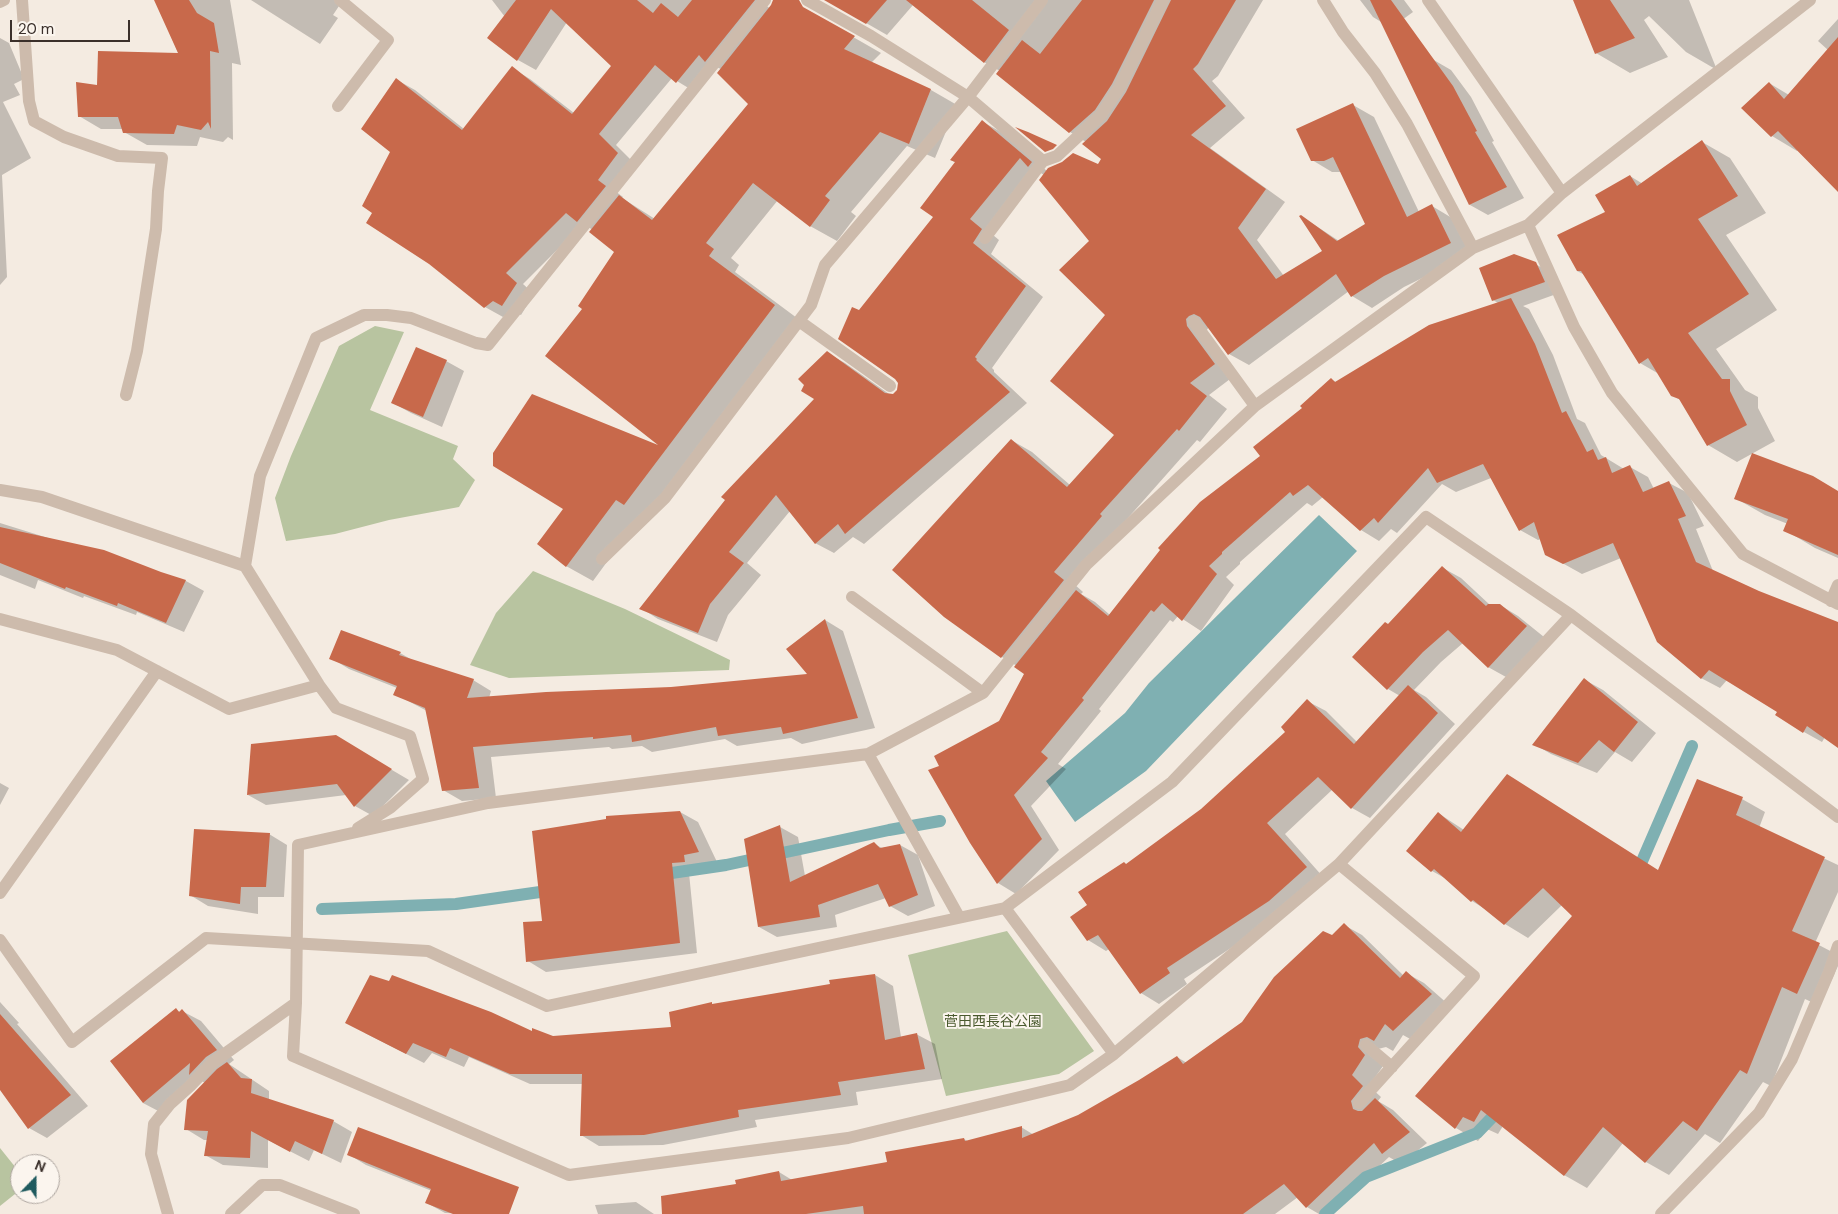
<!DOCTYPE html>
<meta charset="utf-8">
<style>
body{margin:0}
#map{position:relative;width:1838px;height:1214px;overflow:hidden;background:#f4ebe1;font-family:"DM Sans",sans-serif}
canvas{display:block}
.north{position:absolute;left:10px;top:1154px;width:50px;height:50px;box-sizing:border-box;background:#fbf5ee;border:1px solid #aea6a0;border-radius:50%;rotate:22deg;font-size:14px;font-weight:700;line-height:20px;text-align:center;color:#3b302b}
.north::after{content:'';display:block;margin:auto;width:18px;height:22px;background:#1f5a5e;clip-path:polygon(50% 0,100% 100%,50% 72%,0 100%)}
.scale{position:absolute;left:10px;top:20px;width:120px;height:22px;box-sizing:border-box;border:2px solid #3b302b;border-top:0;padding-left:6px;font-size:15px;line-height:18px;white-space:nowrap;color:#3b302b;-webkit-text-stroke:4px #fbf5ee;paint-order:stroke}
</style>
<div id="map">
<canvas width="1838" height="1214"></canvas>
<div class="north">N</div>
<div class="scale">20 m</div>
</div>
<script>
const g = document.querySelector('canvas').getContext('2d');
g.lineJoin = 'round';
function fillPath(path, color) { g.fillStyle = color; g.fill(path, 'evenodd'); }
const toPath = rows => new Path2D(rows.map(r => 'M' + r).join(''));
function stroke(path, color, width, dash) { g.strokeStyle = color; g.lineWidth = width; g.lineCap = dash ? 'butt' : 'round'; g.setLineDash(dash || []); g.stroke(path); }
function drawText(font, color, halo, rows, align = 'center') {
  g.font = font + ' "DM Sans","Noto Sans JP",sans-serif'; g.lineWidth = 4; g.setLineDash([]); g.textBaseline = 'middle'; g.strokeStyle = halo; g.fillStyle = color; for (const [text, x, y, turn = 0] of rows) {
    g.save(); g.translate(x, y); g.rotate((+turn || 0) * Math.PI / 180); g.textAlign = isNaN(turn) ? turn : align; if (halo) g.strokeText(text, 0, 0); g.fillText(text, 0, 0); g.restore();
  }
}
fillPath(toPath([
 [375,326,404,332,370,410,458,446,453,459,475,480,459,507,389,520,335,534,286,541,275,498,291,456,339,346],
 [533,571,625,609,730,660,729,670,509,678,470,665,496,613],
 [1007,931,1094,1051,1059,1074,946,1096,908,955],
 [0,1148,20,1173,20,1190,0,1206]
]), '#b8c4a0');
fillPath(toPath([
 [1319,515,1357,551,1146,771,1075,822,1046,781,1125,713,1149,683]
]), '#7fb0b2');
fillPath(toPath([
 [156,0,230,0,241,65,232,63,233,140,228,137,223,142,200,137,197,146,147,145,124,132,123,129,101,129,79,116,98,86,179,55],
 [251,0,343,0,333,15,338,18,320,44],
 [492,0,759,0,772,10,813,14,881,53,871,63,931,90,957,105,935,158,907,146,851,212,856,216,837,241,810,226,778,200,731,258,739,265,735,272,801,321,651,519,642,514,593,581,566,566,539,544,663,448,584,308,616,252,593,230,583,224,523,284,534,294,521,315,512,311,503,317,485,307,374,213,392,152,397,80,415,90,464,129,512,68,530,79,574,113,613,66,567,22,536,70,518,60,505,17],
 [716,67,721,69,749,104,655,219,622,198,623,197,615,191,636,165,616,145,672,78,695,92],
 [826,0,1263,0,1218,76,1212,81,1245,118,1210,148,1285,202,1257,240,1284,276,1323,251,1301,216,1339,241,1366,224,1342,172,1332,172,1312,160,1353,105,1374,117,1419,212,1432,206,1452,218,1471,254,1404,287,1372,308,1352,296,1349,291,1249,365,1229,354,1209,327,1206,331,1234,376,1209,395,1227,409,1200,442,1197,440,1120,527,1074,584,1083,592,1081,594,1095,602,1110,615,1262,456,1332,380,1336,382,1498,303,1493,300,1535,264,1554,274,1562,292,1523,306,1529,309,1553,355,1577,419,1585,423,1601,455,1624,469,1630,467,1648,477,1654,489,1669,483,1688,493,1704,526,1696,529,1713,571,1758,592,1838,624,1838,747,1825,737,1822,742,1804,732,1777,715,1779,712,1727,680,1720,688,1701,678,1621,558,1582,574,1546,554,1541,539,1538,540,1520,530,1491,478,1456,492,1442,484,1397,533,1391,529,1379,541,1361,530,1323,497,1312,506,1307,503,1240,562,1240,564,1226,577,1234,585,1201,631,1178,616,1173,622,1170,620,1099,709,1101,711,1058,764,1066,769,1031,806,1059,850,1016,894,998,883,971,843,941,767,1000,722,1025,673,1017,666,1002,657,1011,440,1032,452,1070,485,1116,435,1107,315,1090,241,1044,175,1036,170,987,230,999,240,991,254,1043,297,992,368,994,370,994,372,1027,403,864,544,853,537,834,553,815,543,790,511,747,563,761,575,728,615,717,642,658,619,641,608,816,399,827,353,845,363,889,394,893,395,898,391,899,383,860,311,935,217,956,163,951,160,983,122,1001,132,1047,171,1099,166,1103,159,1086,142,1070,132,998,73,1000,71,984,62,913,5,887,35],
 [1360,0,1404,0,1413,12,1391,28,1373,17],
 [1574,0,1689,0,1717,70,1686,52,1649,16,1644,20,1668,57,1630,73,1596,53],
 [1838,19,1838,190,1798,150,1797,151,1772,136,1769,83,1789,95,1828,50,1818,41],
 [0,38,9,43,24,79,14,84,20,95,3,102,31,158,2,175,7,277,0,285],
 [1432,59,1451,70,1471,97,1494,141,1492,142,1524,198,1488,215,1470,205],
 [1702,142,1730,158,1766,213,1726,235,1777,310,1716,349,1745,390,1758,397,1758,408,1775,441,1737,462,1708,445,1682,401,1672,395,1659,374,1640,363,1585,275,1577,271,1607,212,1630,176,1643,184],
 [446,361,464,371,442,427,411,413,393,403],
 [1838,492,1838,558,1815,548,1785,530,1788,524,1765,515,1735,498],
 [0,523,186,581,204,591,184,632,137,612,136,615,84,596,83,598,38,580,35,589,0,575],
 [1443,568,1461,578,1490,605,1500,605,1518,616,1544,637,1506,677,1488,667,1463,643,1441,662,1414,690,1426,697,1455,724,1370,818,1352,808,1333,789,1285,834,1324,878,1287,911,1184,979,1187,984,1159,1004,1141,993,1109,949,1106,951,1088,940,1072,917,1089,906,1127,865,1202,810,1287,732,1307,701,1326,711,1357,742,1400,696,1388,689,1389,625],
 [825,620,843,631,875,728,802,744,791,738,737,746,725,739,652,752,642,746,612,749,609,747,491,757,496,798,462,801,443,790,427,711,395,694,397,688,349,669,331,658,400,653,414,661,473,680,491,691,489,698,671,688,810,675],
 [1585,680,1603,690,1656,733,1632,762,1615,752,1597,773,1551,754,1534,744],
 [336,737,409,780,373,816,355,806,346,795,266,805,248,795],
 [0,783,9,788,0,805],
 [1742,799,1765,812,1759,828,1838,865,1838,892,1815,943,1838,955,1838,966,1820,1006,1805,999,1771,1086,1763,1082,1720,1143,1705,1134,1669,1175,1646,1162,1623,1143,1587,1188,1564,1175,1503,1126,1498,1134,1487,1129,1478,1141,1456,1128,1417,1096,1574,916,1562,905,1528,938,1505,924,1485,909,1472,901,1450,881,1432,871,1408,851,1438,813,1464,830,1659,871],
 [680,812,698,822,717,862,702,865,702,872,689,873,697,953,546,972,528,961,544,923],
 [780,827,798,837,805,876,874,844,882,848,900,845,918,855,935,906,908,916,890,906,886,898,835,915,837,927,777,937,759,927],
 [269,834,287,845,284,897,258,897,258,914,208,906,190,895],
 [1344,925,1362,935,1404,976,1406,973,1424,983,1449,1005,1412,1040,1403,1035,1393,1051,1386,1047,1378,1049,1383,1066,1369,1086,1381,1097,1378,1101,1393,1110,1427,1143,1401,1164,1389,1157,1328,1214,1319,1214,1307,1207,1298,1197,1275,1214,668,1214,737,1185,779,1172,792,1180,888,1163,964,1139,969,1142,1021,1127,1034,1135,1078,1116,1139,1082,1177,1057,1187,1063,1243,1023],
 [875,975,893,986,901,1037,916,1034,935,1044,942,1079,856,1092,858,1105,755,1120,757,1127,663,1145,599,1146,581,1135,583,1084,530,1084,469,1057,464,1067,432,1053,424,1063,365,1033,533,1033,553,1037,672,1028,714,1005,832,986],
 [0,1002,19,1023,17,1024,88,1106,47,1138,29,1128,0,1088],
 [176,1010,180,1012,182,1011,201,1021,234,1060,229,1064,269,1091,269,1100,333,1121,352,1132,341,1163,314,1150,309,1161,268,1140,268,1168,223,1165,205,1155,208,1140,204,1140,186,1129,205,1083,200,1080,162,1113,143,1103],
 [358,1129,477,1214,445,1213,427,1203,432,1191,366,1165,348,1154],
 [636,1202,654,1214,598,1214,595,1205]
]), '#0003');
stroke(toPath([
 [658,875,726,865,889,830,940,821],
 [1636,875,1692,746],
 [322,909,456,904,554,890],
 [1325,1214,1366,1177,1477,1133,1502,1107]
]), '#7fb0b2', 12);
fillPath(toPath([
 [154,0,189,0,197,13,214,23,219,53,210,51,211,129,208,122,201,130,177,125,174,134,123,133,118,117,78,117,76,82,97,85,98,51,178,53],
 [516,0,637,0,653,13,661,3,678,17,692,0,755,0,705,62,699,55,676,83,655,65,599,134,618,153,598,180,606,186,577,222,566,213,506,273,517,283,502,306,493,301,484,308,429,264,366,223,372,213,362,206,390,152,361,129,396,78,462,130,512,66,572,114,611,66,551,9,517,61,487,38],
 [773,0,799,0,803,7,855,36,844,49,931,89,909,144,880,132,825,196,830,200,810,227,753,183,706,243,714,249,709,256,775,305,624,505,616,500,566,567,537,544,563,509,493,466,493,453,532,394,658,445,545,356,582,309,578,306,614,252,589,232,619,195,652,220,748,104,717,73,771,5],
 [824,0,887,0,866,24],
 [906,0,972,0,1009,30,984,63],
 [1082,0,1154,0,1112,84,1095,110,1069,133,996,74,1022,40,1040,54],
 [1171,0,1236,0,1198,64,1193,69,1226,106,1191,135,1266,189,1238,228,1276,279,1322,251,1299,216,1301,215,1337,241,1365,224,1333,157,1324,161,1311,161,1296,129,1353,103,1407,217,1432,204,1451,243,1384,276,1351,297,1336,274,1228,355,1200,317,1194,314,1189,316,1186,319,1187,326,1215,364,1190,383,1207,396,1179,431,1177,429,1100,514,1102,516,1054,572,1064,580,1001,658,944,617,892,570,1011,439,1067,487,1114,435,1050,381,1105,315,1059,270,1089,241,1039,180,1048,168,1062,162,1073,153,1098,164,1101,159,1082,144,1107,121,1126,92],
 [1370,0,1391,0,1453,86,1477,131,1475,132,1507,187,1469,205],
 [1573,0,1610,0,1635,38,1595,54],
 [1838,37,1838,192,1778,131,1771,137,1741,108,1769,82,1784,99],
 [982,120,1032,162,1028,167,1020,158,970,219,982,229,973,243,1026,286,975,357,977,359,976,360,1010,392,845,534,838,524,815,544,776,495,729,552,744,563,710,604,698,633,639,609,725,500,721,497,814,399,801,391,804,385,798,379,827,351,885,393,893,394,897,390,898,383,895,379,838,339,852,307,859,310,933,217,920,208,955,162,950,160],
 [1015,127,1028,132,1057,145,1053,149,1045,152],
 [1702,140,1738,196,1698,219,1749,294,1688,333,1722,379,1730,379,1730,391,1747,425,1707,446,1679,399,1671,396,1648,358,1639,364,1581,271,1577,271,1557,235,1605,212,1595,195,1630,175,1637,186],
 [1514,254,1536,262,1545,282,1492,301,1479,268],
 [1511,298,1535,344,1562,413,1566,411,1587,452,1593,449,1598,460,1606,457,1612,473,1630,465,1643,492,1669,481,1686,516,1678,519,1696,562,1759,591,1838,622,1838,748,1807,726,1803,733,1775,715,1777,712,1709,670,1701,679,1657,642,1613,543,1563,564,1545,555,1534,522,1519,531,1483,464,1437,483,1428,468,1378,523,1374,518,1360,531,1308,485,1293,496,1290,492,1222,552,1222,554,1209,566,1217,574,1182,621,1162,603,1154,612,1151,610,1082,698,1084,700,1041,752,1048,758,1014,795,1042,839,997,884,970,843,928,770,939,766,934,756,999,721,1024,674,1014,667,1076,590,1108,616,1160,550,1158,548,1200,502,1260,456,1253,447,1302,408,1300,406,1331,378,1335,382,1429,325],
 [416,347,447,360,423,417,391,403],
 [1752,453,1813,476,1838,491,1838,555,1783,531,1788,519,1734,499],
 [0,527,104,550,161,572,186,580,166,623,118,603,117,606,66,587,65,589,0,563],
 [1442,566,1486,606,1488,604,1500,604,1527,626,1488,668,1448,630,1423,652,1387,690,1352,657,1385,622,1388,624],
 [825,619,858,718,783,734,781,727,718,736,716,727,632,742,631,735,593,739,593,737,473,747,479,788,442,791,425,708,393,695,397,686,329,659,341,630,401,652,399,655,474,679,467,698,546,692,671,687,807,674,786,649],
 [1584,678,1638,722,1614,752,1599,740,1578,763,1532,745],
 [1408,685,1438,713,1351,809,1318,777,1267,823,1307,867,1269,901,1167,968,1170,973,1140,994,1098,935,1087,941,1070,917,1087,905,1078,892,1124,862,1126,864,1201,809,1285,732,1281,727,1307,699,1354,744],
 [336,735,392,769,354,807,337,784,247,795,251,744],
 [1507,774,1658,870,1697,779,1743,797,1736,815,1825,857,1792,931,1820,943,1797,994,1782,987,1747,1074,1740,1070,1697,1131,1683,1121,1645,1163,1603,1127,1564,1176,1481,1110,1474,1122,1463,1117,1455,1129,1415,1096,1572,916,1543,888,1504,925,1473,900,1471,902,1434,869,1431,872,1406,851,1438,812,1461,832],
 [680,811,699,852,684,855,685,862,672,863,680,943,526,962,523,922,542,921,532,831,606,819,606,816],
 [780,825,790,882,874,842,880,848,900,844,918,895,889,907,878,884,818,905,820,917,758,927,744,839],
 [194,829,270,833,266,887,241,887,240,904,189,896],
 [1344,923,1400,978,1406,971,1432,994,1393,1031,1385,1024,1374,1041,1367,1037,1360,1039,1358,1047,1365,1055,1352,1075,1363,1086,1351,1101,1353,1109,1358,1111,1362,1111,1375,1098,1410,1132,1382,1154,1374,1143,1306,1208,1284,1184,1243,1214,864,1214,863,1206,806,1214,662,1214,661,1196,736,1184,735,1180,779,1171,781,1181,887,1162,885,1152,964,1138,965,1141,1022,1126,1022,1138,1078,1115,1139,1080,1177,1056,1183,1064,1242,1022,1274,977,1323,931,1332,935],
 [875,974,885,1040,917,1033,925,1069,838,1082,841,1095,738,1110,739,1117,644,1135,580,1136,582,1074,510,1074,450,1048,446,1057,413,1043,406,1054,345,1023,370,975,389,981,392,975,491,1012,532,1031,532,1028,553,1036,671,1027,669,1012,712,1002,712,1004,830,984,829,980],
 [176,1008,179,1012,182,1009,217,1050,206,1057,189,1075,190,1063,143,1103,110,1061],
 [0,1014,71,1095,28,1129,0,1090],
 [227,1062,241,1078,252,1079,251,1093,334,1120,322,1154,295,1141,290,1152,251,1131,250,1158,204,1156,208,1131,184,1130,187,1100,217,1069],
 [358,1127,519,1187,509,1214,453,1214,425,1203,431,1189,347,1155]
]), '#c8694b');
stroke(toPath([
 [22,0,29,101,34,121,64,137,118,156,162,158,158,191,156,229,137,351,126,395],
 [807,0,871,36,968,97,1043,161],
 [1323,0,1343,32,1375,73,1407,124,1473,248],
 [1428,0,1562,193],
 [0,2,4,0],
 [338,106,388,40,340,0],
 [1528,225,1574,327,1612,393,1743,554,1838,604],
 [985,238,1043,161,1057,156,1101,115,1119,88,1163,0],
 [799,321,890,386],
 [1194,322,1255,406],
 [0,490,42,497,245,566,260,476,316,338,364,315,387,315,411,318,476,343,488,345,765,0],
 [602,559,665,498,811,305,825,265,968,97,1042,0],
 [245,566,319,685,336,708,410,736,423,779,390,808,358,828],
 [852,597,983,693],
 [1831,601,1838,585],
 [1571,615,1339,864,1114,1054,1070,1085,848,1138,569,1175,293,1056,296,1003,298,845,488,803,868,754,983,693,1086,565,1255,406,1473,248,1528,225,1562,193,1810,0],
 [0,619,117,650,229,709,319,685],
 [868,754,959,917],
 [1339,864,1474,976,1359,1103],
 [0,893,157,671],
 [1005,908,1114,1054],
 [0,940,72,1042,206,938,428,951,547,1006,1005,908,1172,782,1426,517,1571,615,1838,817],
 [1366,1045,1392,1067],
 [168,1214,151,1154,154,1124,170,1104,190,1086,212,1063,296,1003],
 [231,1214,262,1185,280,1185,354,1214],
 [1661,1214,1759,1113,1792,1059,1829,972,1838,946]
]), '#cdbbac', 12);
drawText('14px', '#4a5a2e', '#fbf5ee', [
 ["菅田西長谷公園",993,1022]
]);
</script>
